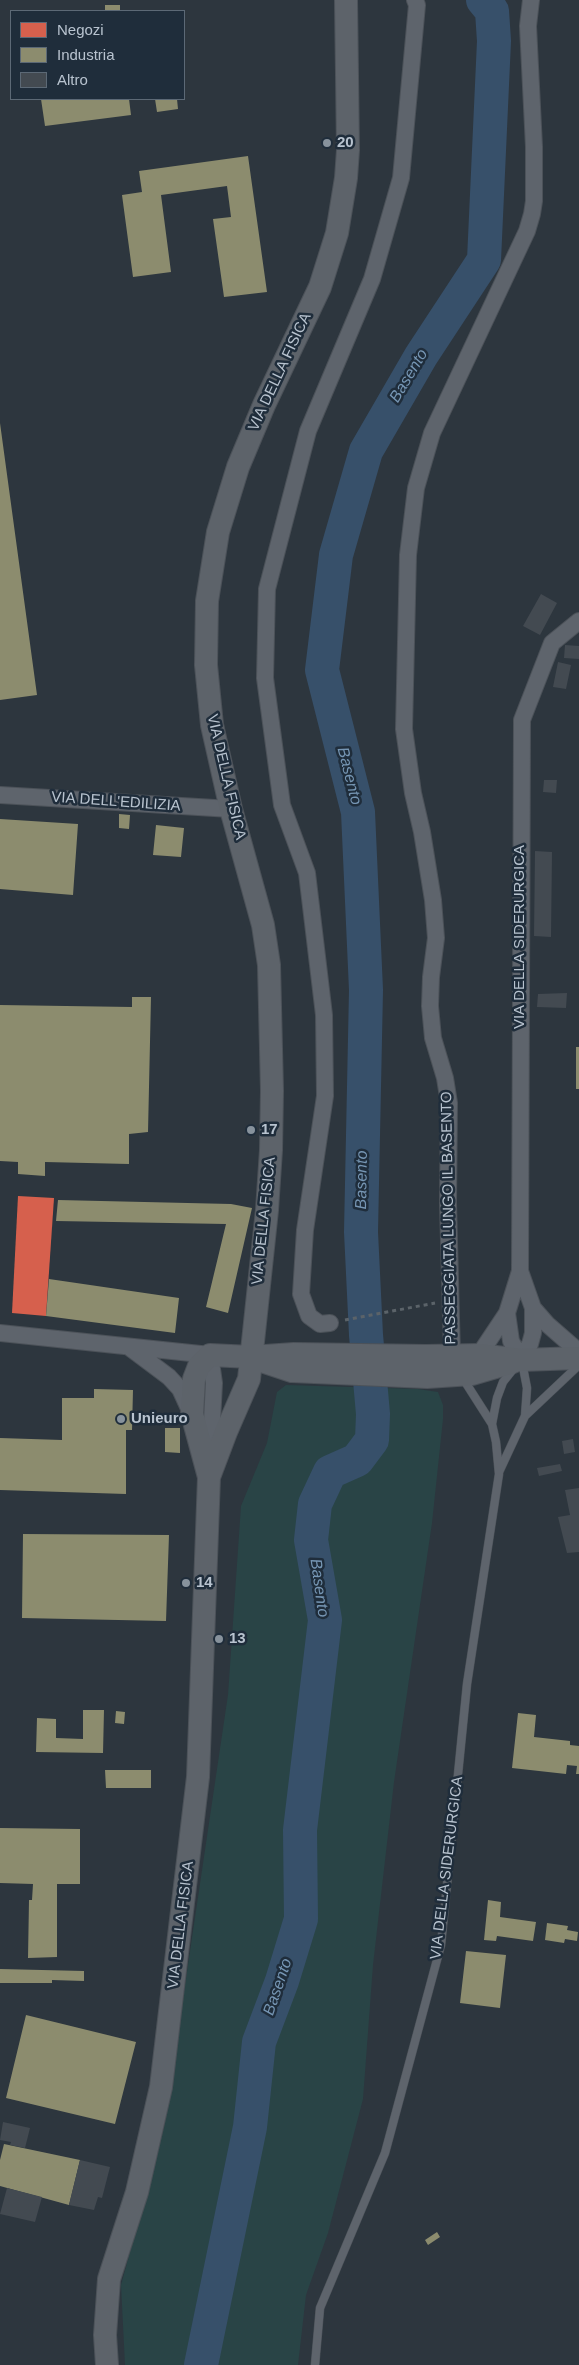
<!DOCTYPE html>
<style>
body{margin:0}
#map{position:relative;width:579px;height:2365px;overflow:hidden;background:#2d363e;font-family:Arial,sans-serif}
canvas{display:block}
.legend{position:absolute;left:10px;top:10px;width:175px;height:90px;box-sizing:border-box;background:#1f2d3b;border:1px solid #5c6976;margin:0;padding:6px 9px;list-style:none;font-size:15px;color:#b8c3cf}
.legend li{display:flex;align-items:center;gap:10px;height:25px}
.legend b{width:25px;border:1px solid #5c6976}
</style>
<div id="map">
<canvas width="579" height="2365"></canvas>
<ul class="legend">
<li><b style="height:14px;background:#d6604d"></b>Negozi</li>
<li><b style="height:14px;background:#8c8c6e"></b>Industria</li>
<li><b style="height:14px;background:#434a51"></b>Altro</li>
</ul>
</div>
<script>
const g = document.querySelector('canvas').getContext('2d');
g.lineJoin = 'round';
function fillPath(path, color) { g.fillStyle = color; g.fill(path, 'evenodd'); }
const toPath = rows => new Path2D(rows.map(r => 'M' + r).join(''));
function stroke(path, color, width, dash) { g.strokeStyle = color; g.lineWidth = width; g.lineCap = dash ? 'butt' : 'round'; g.setLineDash(dash || []); g.stroke(path); }
function drawText(font, color, halo, rows, align = 'center') {
  g.font = font + ' Arial,sans-serif'; g.lineWidth = 5; g.setLineDash([]); g.textBaseline = 'middle'; g.strokeStyle = halo; g.fillStyle = color; for (const [text, x, y, turn = 0] of rows) {
    g.save(); g.translate(x, y); g.rotate((+turn || 0) * Math.PI / 180); g.textAlign = isNaN(turn) ? turn : align; if (halo) g.strokeText(text, 0, 0); g.fillText(text, 0, 0); g.restore();
  }
}
fillPath(toPath([
 [286,1385,418,1389,438,1392,443,1405,443,1419,432,1523,394,1782,373,1965,363,2099,328,2233,306,2295,298,2365,125,2365,121,2285,164,2127,228,1695,241,1506,267,1443,277,1392]
]), '#294446');
fillPath(toPath([
 [18,1196,54,1198,46,1316,12,1313]
]), '#d6604d');
fillPath(toPath([
 [105,5,120,5,120,11,105,11],
 [41,99,129,99,131,115,45,126],
 [155,99,177,99,178,109,157,112],
 [248,156,267,292,224,297,213,219,231,217,227,186,161,195,171,272,133,277,122,195,142,192,139,171],
 [0,423,37,695,0,700],
 [119,814,130,815,129,829,119,828],
 [0,819,78,824,73,895,0,889],
 [156,825,184,828,181,857,153,855],
 [132,997,151,997,148,1132,129,1134,129,1164,45,1162,45,1176,18,1174,18,1162,0,1161,0,1005,132,1007],
 [576,1047,579,1047,579,1089,576,1089],
 [58,1200,231,1204,252,1208,228,1313,206,1307,226,1224,56,1221],
 [49,1279,179,1298,175,1333,46,1316],
 [94,1389,133,1390,132,1430,126,1430,126,1494,0,1490,0,1438,62,1440,62,1398,94,1398],
 [165,1428,180,1428,180,1453,165,1452],
 [23,1534,169,1535,166,1621,22,1618],
 [83,1710,104,1710,103,1753,36,1752,37,1718,56,1719,56,1738,83,1739],
 [116,1711,125,1712,124,1724,115,1723],
 [518,1713,536,1715,534,1737,570,1741,570,1745,579,1746,579,1774,576,1774,577,1766,567,1765,566,1774,512,1768],
 [105,1770,151,1770,151,1788,106,1788],
 [0,1828,80,1829,80,1884,57,1884,57,1957,28,1958,29,1900,32,1900,33,1884,0,1883],
 [488,1900,501,1902,500,1917,536,1922,533,1941,497,1936,496,1941,484,1940],
 [547,1923,568,1926,567,1930,578,1932,577,1941,565,1939,564,1943,545,1940],
 [466,1951,506,1955,500,2008,460,2003],
 [0,1969,84,1971,84,1981,52,1980,52,1983,0,1983],
 [26,2015,136,2042,115,2124,6,2098],
 [4,2144,80,2160,69,2205,0,2186,0,2160],
 [437,2232,440,2237,428,2245,425,2240]
]), '#8c8c6e');
stroke(toPath([
 [201,2365,250,2127,259,2042,282,1981,301,1919,300,1830,325,1620,311,1540,315,1504,330,1472,357,1460,372,1440,373,1414,366,1335,361,1232,366,990,358,812,322,670,336,555,366,451,421,356,484,260,494,41,492,11,483,0]
]), '#37506a', 34);
fillPath(toPath([
 [541,594,557,603,540,635,523,626],
 [565,645,579,646,579,659,564,658],
 [558,662,571,665,566,689,553,687],
 [544,780,557,780,556,793,543,792],
 [535,851,552,852,551,937,534,936],
 [567,993,566,1008,537,1007,538,994],
 [573,1439,575,1452,564,1454,562,1441],
 [560,1464,562,1471,539,1476,537,1468],
 [579,1488,579,1552,567,1553,558,1517,570,1515,565,1490],
 [3,2122,30,2128,25,2148,10,2145,11,2142,0,2140],
 [80,2160,110,2167,102,2198,98,2197,94,2210,69,2205],
 [7,2188,42,2197,35,2222,0,2214]
]), '#434a51');
const lane = toPath([
 [522,1362,527,1388,525,1416],
 [492,1424,497,1398,503,1382,515,1367],
 [499,1472,525,1416,579,1365],
 [315,2365,320,2308,385,2153,441,1945,467,1684,499,1474,496,1442,492,1424,462,1377]
]);
const street = toPath([
 [0,795,231,809],
 [520,1271,533,1308,547,1324,579,1352],
 [507,1313,511,1341,521,1360],
 [330,1323,320,1324,309,1316,301,1294,305,1230,325,1096,324,1015,307,873,282,805,265,678,267,589,308,431,372,279,401,178,417,5,415,0],
 [0,1333,210,1355,214,1383,210,1460],
 [129,1347,169,1377,180,1389,191,1413],
 [479,1355,507,1313,520,1271,522,720,552,643,579,621],
 [452,1356,448,1203,449,1103,445,1078,433,1038,430,1006,431,977,436,938,433,900,422,832,413,793,404,729,408,555,416,488,432,433,527,231,532,214,534,201,534,147,528,26,531,0],
 [521,1360,530,1344,533,1333,533,1308]
]);
const secondary = toPath([
 [259,1360,292,1371,427,1377,472,1374,513,1362],
 [209,1477,192,1414,194,1379,199,1366,210,1355,251,1357,294,1354,426,1356,479,1355,521,1360,579,1358],
 [107,2365,105,2335,109,2279,137,2192,161,2087,198,1777,209,1477,226,1432,249,1379,267,1210,271,1150,272,1091,269,965,263,925,231,809,212,725,206,665,207,601,218,532,238,467,264,405,320,287,337,233,346,178,348,150,346,0]
]);
stroke(lane, '#4c5259', 9);
stroke(street, '#4c5259', 18);
stroke(secondary, '#4c5259', 24);
stroke(toPath([
 [345,1320,435,1303]
]), '#5b6369', 3, [4, 4]);
stroke(lane, '#5e646c', 8);
stroke(street, '#5e646c', 16);
stroke(secondary, '#5d636a', 22);
for (const [x, y, r, color] of [
 [327,143,5,"#87929c"],
 [251,1130,5,"#87929c"],
 [121,1419,5,"#87929c"],
 [186,1583,5,"#87929c"],
 [219,1639,5,"#87929c"]
]) { const dot = new Path2D(); dot.arc(x, y, r, 0, 2 * Math.PI); g.fillStyle = color; g.fill(dot); stroke(dot, '#1f2d3b', 2); }
drawText('bold 15px', '#b8c3cf', '#1f2d3b', [
 ["20",337,143],
 ["17",261,1130],
 ["Unieuro",131,1419],
 ["14",196,1583],
 ["13",229,1639]
], 'left');
drawText('15px', '#b8c3cf', '#1f2d3b', [
 ["VIA DELLA FISICA",280,372,-65],
 ["VIA DELLA FISICA",226,777,77],
 ["VIA DELL'EDILIZIA",116,802,4],
 ["VIA DELLA SIDERURGICA",520,937,-90],
 ["PASSEGGIATA LUNGO IL BASENTO",449,1218,-91],
 ["VIA DELLA FISICA",264,1221,-84],
 ["VIA DELLA SIDERURGICA",447,1868,-83],
 ["VIA DELLA FISICA",181,1925,-83]
]);
drawText('italic 16px', '#7696b4', '#1f2d3b', [
 ["Basento",409,376,-59],
 ["Basento",349,776,76],
 ["Basento",362,1180,-89],
 ["Basento",319,1588,82],
 ["Basento",278,1987,-71]
]);
</script>
